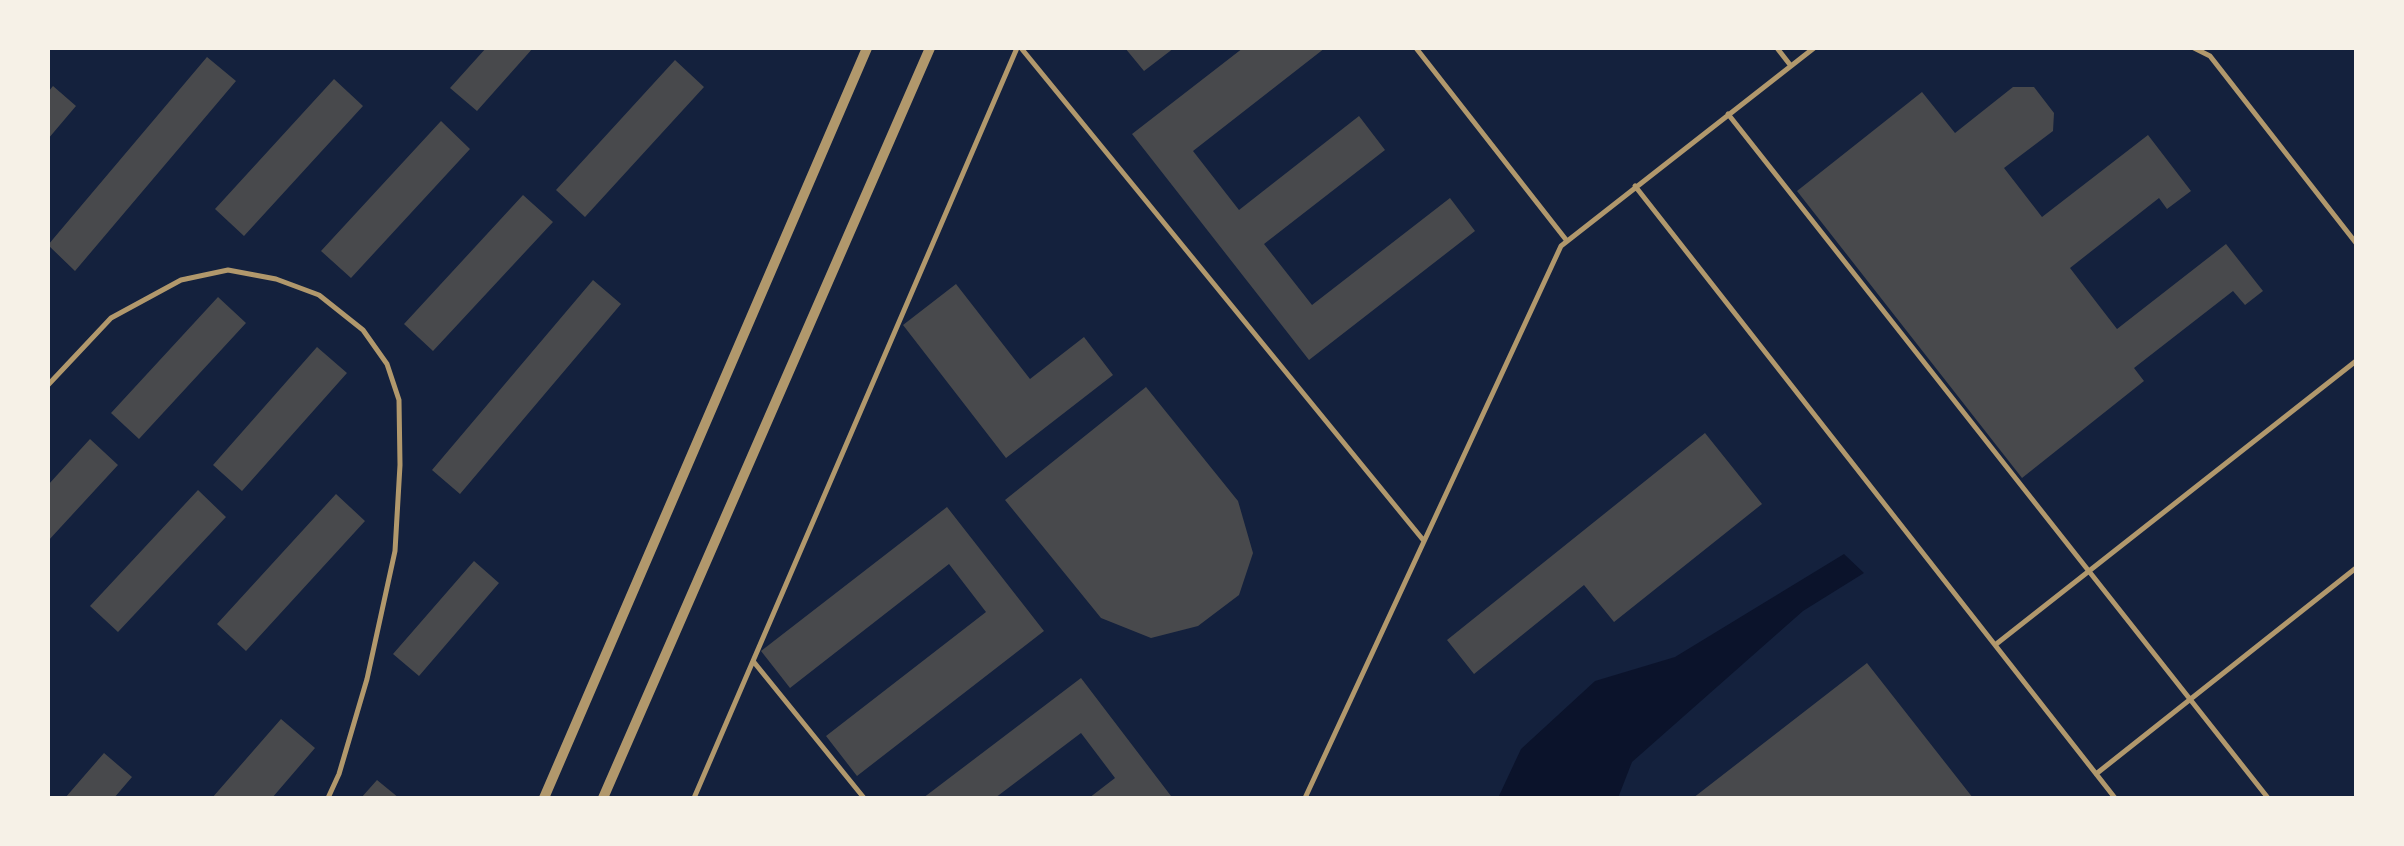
<!DOCTYPE html>
<style>
body{margin:0}
#map{position:relative;width:2404px;height:846px;overflow:hidden;background:#14213d;font-family:Karla,sans-serif}
canvas{display:block}
.frame{position:absolute;inset:0;border:50px solid #f6f1e7;pointer-events:none}
</style>
<div id="map">
<canvas width="2404" height="846"></canvas>
<div class="frame"></div>
</div>
<script>
const g = document.querySelector('canvas').getContext('2d');
g.lineJoin = 'round';
function fillPath(path, color) { g.fillStyle = color; g.fill(path, 'evenodd'); }
const toPath = rows => new Path2D(rows.map(r => 'M' + r).join(''));
function stroke(path, color, width, dash) { g.strokeStyle = color; g.lineWidth = width; g.lineCap = dash ? 'butt' : 'round'; g.setLineDash(dash || []); g.stroke(path); }
fillPath(toPath([
 [1844,554,1864,573,1803,611,1632,762,1618,798,1498,798,1521,749,1595,681,1675,657]
]), '#0b132b');
fillPath(toPath([
 [486,48,533,48,477,111,450,88],
 [1125,48,1174,48,1144,71],
 [1243,48,1325,48,1193,151,1239,210,1359,116,1385,150,1264,244,1312,305,1450,198,1475,231,1309,360,1132,134],
 [207,57,236,81,75,271,48,245],
 [675,60,704,87,585,217,556,190],
 [334,79,363,106,244,236,215,209],
 [53,86,76,106,48,139,48,92],
 [2013,87,2034,87,2054,113,2053,131,2004,168,2042,217,2148,135,2191,191,2167,209,2159,198,2070,268,2117,329,2226,244,2263,291,2245,305,2233,291,2134,368,2144,381,2022,478,1797,191,1922,92,1955,133],
 [441,121,470,149,351,278,321,251],
 [523,195,553,222,433,351,404,324],
 [593,280,621,304,460,494,432,470],
 [956,284,1030,379,1084,337,1113,375,1006,458,903,325],
 [218,297,246,323,139,439,111,413],
 [317,347,347,373,242,491,213,465],
 [1146,387,1238,501,1253,553,1239,595,1198,626,1151,638,1101,618,1005,500],
 [1705,433,1762,504,1614,622,1584,585,1474,674,1447,640],
 [90,439,118,465,48,541,48,485],
 [198,490,226,517,118,632,90,606],
 [336,494,365,521,246,651,217,624],
 [947,507,1044,631,857,776,826,736,986,612,949,564,790,688,761,651],
 [474,561,499,583,419,676,393,654],
 [1867,663,1973,798,1693,798],
 [1081,678,1171,796,1167,798,1089,798,1115,778,1081,733,995,798,923,798],
 [281,719,315,748,272,798,212,798],
 [104,753,132,777,114,798,65,798],
 [377,780,399,798,361,798]
]), '#48494c');
stroke(toPath([
 [1021,48,1424,541],
 [1416,48,1567,241],
 [1777,48,1791,66],
 [2194,48,2210,56,2356,243],
 [1728,114,2268,798],
 [1635,186,2115,798],
 [48,385,111,318,181,280,228,270,276,279,319,295,363,330,387,364,399,400,400,465,395,551,367,679,339,774,328,798],
 [1995,645,2356,361],
 [753,661,864,798],
 [2096,774,2356,568],
 [694,798,1017,48],
 [1305,798,1561,246,1814,48]
]), '#b1986c', 5);
stroke(toPath([
 [544,798,867,48],
 [603,798,930,48]
]), '#b1986c', 10);
</script>
